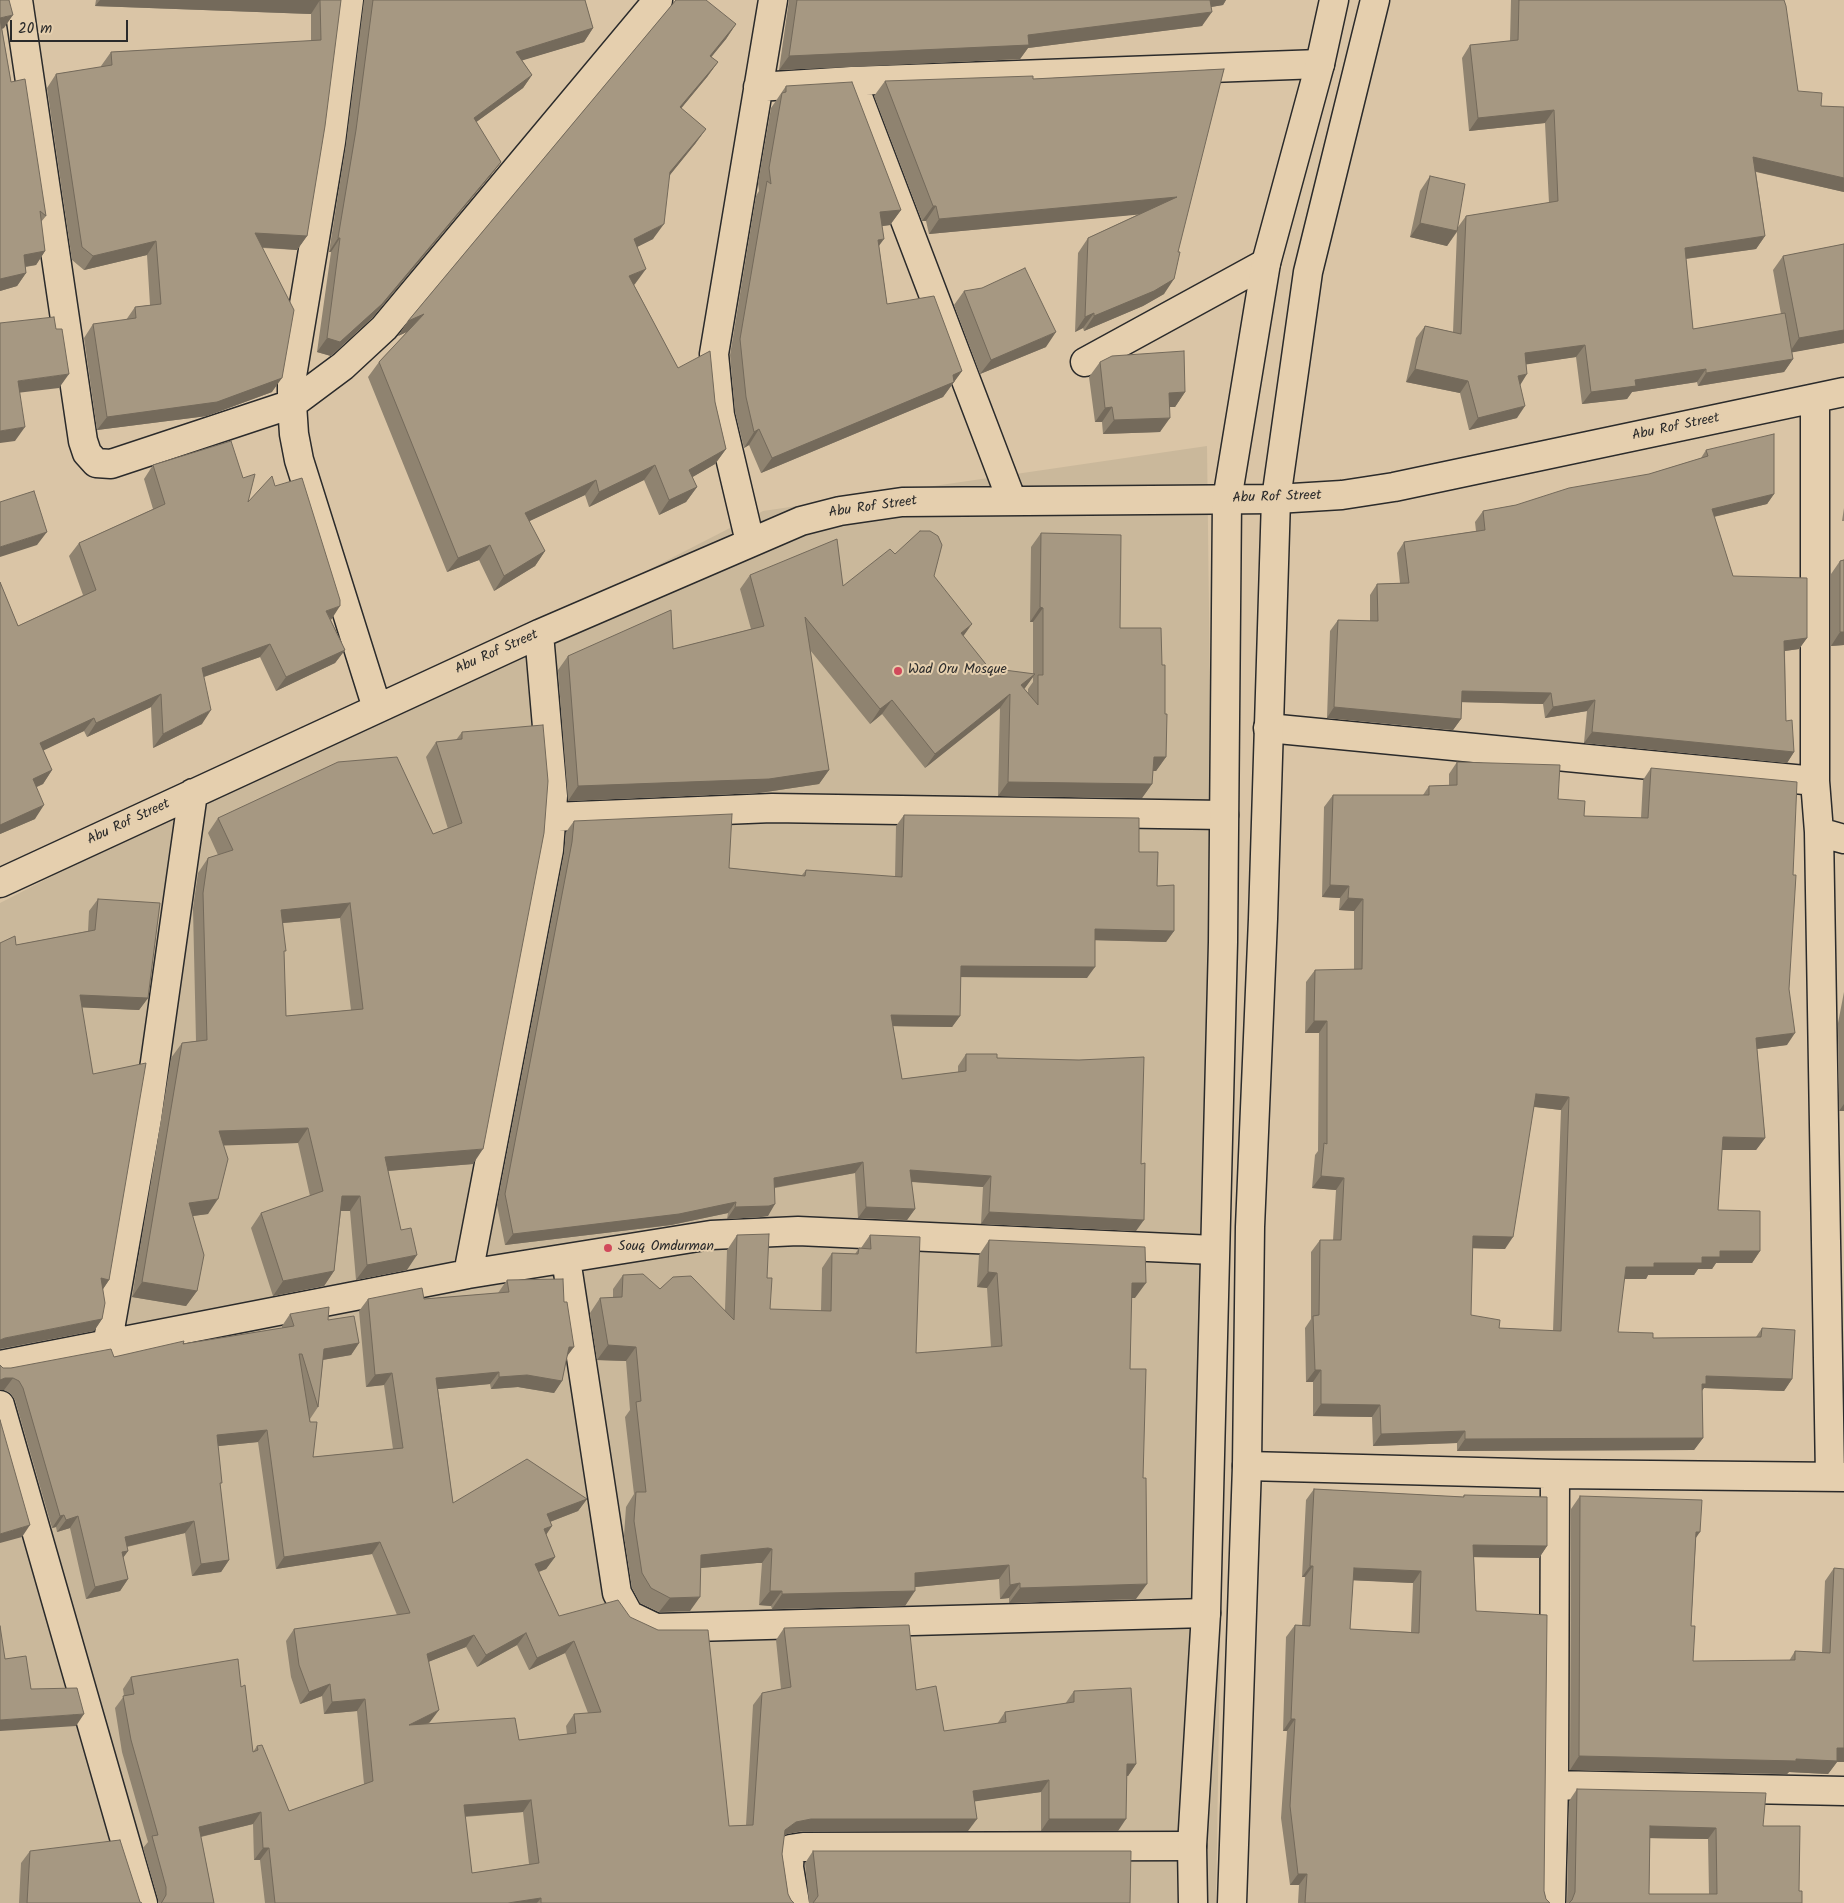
<!DOCTYPE html>
<style>
body{margin:0}
#map{position:relative;width:1844px;height:1903px;overflow:hidden;background:#dac5a6;font-family:Kalam,sans-serif}
canvas{display:block}
.scale{position:absolute;left:10px;top:20px;width:118px;height:22px;box-sizing:border-box;border:2px solid #2b2b2b;border-top:0;padding-left:6px;font-size:15px;line-height:18px;white-space:nowrap;color:#2b2b2b;-webkit-text-stroke:4px #e5cfae;paint-order:stroke}
</style>
<div id="map">
<canvas width="1844" height="1903"></canvas>
<div class="scale">20 m</div>
</div>
<script>
const g = document.querySelector('canvas').getContext('2d');
g.lineJoin = 'round';
function fillPath(path, color) { g.fillStyle = color; g.fill(path, 'evenodd'); }
const toPath = rows => new Path2D(rows.map(r => 'M' + r).join(''));
function stroke(path, color, width, dash) { g.strokeStyle = color; g.lineWidth = width; g.lineCap = dash ? 'butt' : 'round'; g.setLineDash(dash || []); g.stroke(path); }
function drawText(font, color, halo, rows, align = 'center') {
  g.font = font + ' Kalam,sans-serif'; g.lineWidth = 4; g.setLineDash([]); g.textBaseline = 'middle'; g.strokeStyle = halo; g.fillStyle = color; for (const [text, x, y, turn = 0] of rows) {
    g.save(); g.translate(x, y); g.rotate((+turn || 0) * Math.PI / 180); g.textAlign = isNaN(turn) ? turn : align; if (halo) g.strokeText(text, 0, 0); g.fillText(text, 0, 0); g.restore();
  }
}
fillPath(toPath([
 [1207,446,1221,1594,1216,1903,0,1903,0,903,763,511]
]), '#cab89b');
const minor = toPath([
 [18,0,83,441,87,453,96,463,111,464,292,404,343,366,384,328,658,0],
 [349,0,331,142,292,376,292,404,294,434,299,460,377,708],
 [852,81,1012,501],
 [758,87,852,81,1320,64],
 [1085,362,1266,263],
 [1815,399,1815,781,1819,832,1830,1476],
 [750,542,720,415,714,354,773,0],
 [1268,728,1815,781],
 [552,817,772,808,1224,815],
 [1819,832,1844,839],
 [0,883,539,634,801,521,840,511,902,502,1276,499,1342,495,1394,487,1844,392],
 [566,1259,617,1593,629,1615,656,1628,1206,1613],
 [468,1274,549,850,553,796,539,634],
 [107,1346,147,1119,193,793],
 [0,1365,468,1274,711,1235,798,1231,1214,1250],
 [0,1405,143,1903],
 [1247,1466,1555,1474,1844,1477],
 [1554,1785,1844,1791],
 [795,1903,789,1867,790,1849,803,1847,1192,1846],
 [1551,1903,1554,1785,1555,1474]
]);
const major = toPath([
 [1193,1903,1192,1846,1206,1613,1223,942,1227,500,1266,263,1320,64,1334,0],
 [1232,1903,1247,1466,1250,1227,1263,919,1276,499,1308,272,1375,0]
]);
stroke(minor, '#2b2b2b', 31);
stroke(major, '#2b2b2b', 31);
stroke(minor, '#e5cfae', 28);
stroke(major, '#e5cfae', 28);
fillPath(toPath([
 [0,0,4,28,2,29,11,82,46,216,41,222,45,251,36,265,26,267,26,273,17,286,0,291],
 [96,0,341,0,307,236,297,250,263,248,272,392,207,416,97,430,84,338,93,324,126,320,135,307,150,305,147,255,84,270,72,260,47,88,56,74,101,67,101,66,111,52,311,41,311,14,95,6],
 [364,0,585,0,593,28,584,42,522,60,532,75,523,88,476,122,501,162,491,175,373,317,331,356,317,352,331,252,329,252,346,144],
 [789,0,1226,0,1223,5,1211,7,1202,26,1028,48,1020,59,779,70],
 [1511,0,1784,0,1798,91,1821,106,1844,107,1844,192,1756,172,1765,236,1756,249,1686,259,1693,329,1781,314,1773,270,1783,256,1844,244,1844,343,1792,352,1793,359,1784,372,1698,386,1697,382,1632,392,1627,399,1582,404,1576,357,1526,364,1520,385,1517,418,1469,430,1460,393,1406,382,1416,338,1425,326,1453,332,1457,232,1447,246,1410,237,1420,191,1430,176,1458,227,1466,216,1549,203,1545,123,1469,131,1462,58,1470,45,1510,41],
 [736,24,726,39,711,57,718,62,707,77,681,108,706,129,695,144,670,175,653,239,637,247,635,284,634,285,678,368,715,402,726,449,715,464,692,477,697,487,686,502,659,515,644,480,589,507,585,495,529,521,545,551,535,566,494,591,479,560,447,572,368,377,379,362,407,332,398,336,408,321],
 [1224,69,1164,294,1143,306,1084,331,1083,328,1075,332,1078,253,1088,238,1139,214,929,234,926,221,922,221,874,96,885,81,1033,79],
 [786,86,901,210,890,225,882,226,879,246,887,304,962,371,943,397,761,473,749,445,744,448,735,412,730,355,756,196,759,191,758,183,771,108],
 [964,291,1046,347,980,374,954,305],
 [1100,362,1185,392,1175,407,1170,407,1160,432,1103,434,1102,422,1095,422,1089,377],
 [1706,450,1774,494,1767,504,1714,517,1733,576,1807,638,1799,649,1785,651,1786,721,1794,752,1787,763,1584,743,1587,711,1545,718,1543,704,1462,702,1461,719,1453,730,1327,718,1330,631,1338,620,1370,621,1370,595,1377,584,1400,583,1397,553,1404,542,1476,531,1475,522,1483,511,1516,505,1649,474,1701,458],
 [153,465,248,502,275,486,331,620,345,650,335,663,276,691,260,657,204,677,202,724,153,748,151,707,87,737,84,731,43,750,52,770,43,784,37,787,35,819,0,834,0,582,18,626,83,595,69,556,79,543,153,509,144,479],
 [1844,508,1844,521,1842,521],
 [1041,533,1120,628,1162,665,1166,757,1156,771,1153,771,1152,784,1142,798,998,796,1000,708,925,768,882,714,870,724,810,650,829,770,819,784,759,793,568,801,558,670,568,656,673,649,751,629,740,589,750,575,843,586,895,554,934,576,963,637,989,668,1033,674,1033,622,1030,622,1031,547],
 [1033,677,1033,682,1028,689,1028,694,1024,689],
 [1844,560,1844,645,1831,646,1831,574,1840,561],
 [462,732,473,1164,388,1171,407,1270,356,1280,350,1211,341,1211,334,1271,324,1286,273,1296,251,1228,261,1213,310,1196,298,1143,224,1145,208,1214,192,1216,197,1291,186,1306,132,1297,171,1058,182,1043,196,1041,193,908,198,873,208,858,218,855,208,833,218,818,433,834,448,829,426,757,436,742,456,740],
 [340,918,351,1010,286,1016,283,923],
 [1457,762,1558,799,1584,816,1641,818,1643,780,1651,768,1793,875,1787,1045,1757,1049,1765,1138,1756,1150,1722,1150,1718,1210,1760,1251,1752,1263,1716,1263,1712,1269,1698,1269,1694,1275,1648,1275,1646,1279,1624,1279,1618,1332,1653,1338,1756,1337,1762,1328,1792,1379,1784,1391,1704,1388,1702,1391,1703,1438,1694,1450,1457,1451,1457,1443,1373,1446,1372,1417,1313,1416,1313,1382,1306,1382,1305,1328,1311,1319,1311,1252,1320,1240,1333,1240,1336,1190,1312,1188,1315,1155,1318,1151,1319,1033,1305,1033,1306,982,1315,970,1354,970,1354,911,1339,910,1340,898,1322,897,1324,807,1333,795,1423,795,1429,786,1449,785,1449,774],
 [1534,1107,1561,1110,1553,1331,1499,1328,1471,1315,1472,1248,1505,1249],
 [904,815,1139,852,1157,886,1174,931,1166,942,1095,940,1087,978,961,977,960,1016,952,1027,893,1026,902,1079,958,1072,958,1066,966,1054,997,1058,1136,1231,981,1224,983,1187,911,1182,915,1209,907,1220,858,1218,855,1173,775,1188,768,1216,761,1217,727,1219,728,1213,671,1225,505,1245,497,1205,564,853,566,832,574,821,729,868,802,875,806,870,895,877,896,826],
 [98,899,148,998,139,1010,82,1007,109,1280,103,1289,102,1319,94,1331,16,945,88,931,89,911],
 [1844,992,1844,1111,1839,1111,1838,1023],
 [737,1235,767,1278,770,1309,821,1311,822,1268,832,1253,855,1254,859,1248,861,1248,870,1235,916,1353,991,1347,987,1288,977,1287,979,1255,989,1240,1135,1298,1131,1298,1130,1369,1136,1599,1009,1603,1009,1598,1000,1599,999,1579,915,1587,905,1606,772,1609,771,1606,759,1605,762,1563,757,1563,700,1568,690,1611,659,1612,640,1603,632,1588,624,1536,626,1507,634,1494,625,1417,630,1410,626,1361,597,1360,590,1313,600,1298,613,1298,613,1289,623,1275,660,1289,725,1310,727,1250],
 [507,1280,567,1356,562,1381,554,1393,518,1387,491,1389,490,1384,438,1389,453,1503,587,1499,578,1511,550,1522,546,1535,555,1557,546,1569,539,1572,559,1616,729,1826,746,1825,753,1705,762,1693,781,1689,776,1640,784,1628,916,1690,944,1731,997,1724,1005,1712,1065,1704,1074,1691,1136,1764,1128,1776,1127,1776,1118,1831,1041,1831,1041,1792,974,1801,968,1831,803,1831,787,1834,784,1836,782,1854,788,1894,791,1900,794,1903,265,1903,260,1860,254,1860,253,1824,201,1837,214,1903,158,1903,158,1899,143,1848,148,1842,122,1752,115,1708,124,1696,123,1689,131,1677,241,1687,253,1752,257,1746,289,1811,364,1784,357,1711,324,1714,322,1696,300,1704,291,1677,286,1641,294,1629,397,1615,372,1554,276,1569,258,1442,218,1446,220,1485,229,1560,221,1572,192,1576,185,1533,127,1547,128,1551,123,1558,128,1579,120,1591,86,1599,70,1528,57,1532,56,1527,52,1528,15,1400,10,1393,4,1390,0,1390,0,1365,3,1368,11,1368,114,1357,183,1344,282,1328,282,1326,290,1314,328,1320,359,1343,351,1355,323,1360,318,1407,310,1419,313,1457,393,1449,384,1385,366,1387,359,1311,368,1299,424,1299,498,1293],
 [517,1645,529,1670,565,1653,588,1713,574,1714,566,1726,567,1734,519,1740,428,1724,430,1722,428,1662,466,1647,477,1667],
 [523,1812,529,1864,472,1873,465,1817],
 [1314,1489,1463,1497,1464,1495,1547,1546,1539,1558,1474,1557,1476,1611,1544,1891,1546,1899,1550,1903,1298,1903,1299,1885,1290,1885,1281,1818,1287,1731,1283,1731,1286,1637,1295,1625,1302,1625,1305,1577,1302,1577,1306,1500],
 [1353,1580,1413,1583,1411,1632,1350,1629],
 [1580,1496,1696,1539,1691,1626,1693,1661,1789,1661,1795,1651,1822,1652,1825,1581,1834,1568,1844,1569,1844,1762,1837,1762,1828,1774,1789,1772,1787,1774,1570,1770,1571,1509],
 [1577,1789,1763,1826,1799,1891,1802,1903,1567,1903,1569,1801],
 [1650,1838,1708,1839,1709,1894,1649,1894],
 [30,1851,140,1902,142,1903,19,1903,21,1863],
 [813,1851,1130,1903,809,1903,805,1863]
]), '#8f8370');
fillPath(toPath([
 [100,0,320,0,311,14,95,6],
 [1205,0,1226,0,1223,5,1199,9],
 [1212,12,1202,26,1028,48,1020,59,779,70,789,56,1028,35],
 [13,15,4,28,0,29,0,18],
 [736,24,726,39,700,71,710,56],
 [593,28,584,42,507,65,516,52],
 [718,62,707,77,670,122,680,107],
 [532,75,523,88,464,131,474,118],
 [1554,110,1545,123,1469,131,1478,118],
 [706,129,695,144,660,187,670,172],
 [1753,157,1844,178,1844,192,1745,169],
 [501,162,491,175,373,317,331,356,317,352,327,338],
 [1177,197,1166,212,929,234,939,219],
 [933,206,936,206,926,221,922,221],
 [901,210,890,225,869,228,880,212],
 [1420,223,1457,231,1447,246,1410,237],
 [664,224,653,239,623,254,634,239],
 [255,233,307,236,297,250,246,246],
 [1765,236,1756,249,1676,260,1685,248],
 [338,238,340,238,331,252,329,252],
 [884,239,873,254,878,240],
 [156,241,147,255,84,270,93,256],
 [45,251,36,265,15,268,24,255],
 [646,269,635,284,619,291,629,276],
 [26,273,17,286,0,291,0,279],
 [1174,279,1164,294,1143,306,1084,331,1094,316],
 [1094,313,1083,328,1075,332,1085,317],
 [424,314,413,329,398,336,408,321],
 [1844,330,1844,343,1789,353,1799,338],
 [1056,332,1046,347,980,374,991,360],
 [1585,345,1576,357,1516,366,1525,353],
 [1793,359,1784,372,1698,386,1706,373],
 [1415,369,1468,381,1460,393,1406,382],
 [1706,369,1697,382,1632,392,1627,399,1582,404,1591,392,1635,380],
 [962,371,943,397,761,473,772,458],
 [69,374,59,388,8,394,18,381],
 [1527,374,1519,387,1518,376],
 [282,378,272,392,207,416,97,430,107,417],
 [1185,392,1175,407,1159,407,1169,393],
 [1525,406,1517,418,1469,430,1478,418],
 [1112,407,1102,422,1095,422,1105,408],
 [1170,418,1160,432,1103,434,1114,420],
 [25,427,15,441,0,443,0,431],
 [759,429,749,445,744,448,754,432],
 [726,449,715,464,679,485,689,470],
 [655,465,644,480,589,507,599,492],
 [596,480,585,495,515,528,525,513],
 [697,487,686,502,659,515,669,500],
 [1774,494,1767,504,1704,519,1712,509],
 [47,532,37,545,0,557,0,547],
 [490,545,479,560,447,572,458,558],
 [545,551,535,566,494,591,504,576],
 [340,606,331,620,326,611],
 [1040,607,1043,608,1033,622,1030,622],
 [972,624,962,638,961,633],
 [1840,632,1844,632,1844,645,1831,646],
 [1807,638,1799,649,1777,652,1784,641],
 [270,644,260,657,192,681,202,668],
 [345,650,335,663,276,691,286,677],
 [1035,674,1025,688,1011,699,1021,685],
 [1462,691,1551,693,1543,704,1455,702],
 [161,694,151,707,87,737,96,723],
 [1010,694,1000,708,925,768,935,754],
 [892,700,882,714,870,724,880,709],
 [1595,700,1587,711,1545,718,1553,707],
 [1334,707,1461,719,1453,730,1327,718],
 [211,710,202,724,153,748,163,734],
 [94,718,84,731,30,757,40,743],
 [1592,732,1794,752,1787,763,1584,743],
 [1154,757,1166,757,1156,771,1144,771],
 [52,770,43,784,24,792,33,779],
 [829,770,819,784,759,793,568,801,578,786],
 [1008,782,1152,784,1142,798,998,796],
 [44,805,35,819,0,834,0,825],
 [1330,885,1349,886,1340,898,1322,897],
 [1348,898,1363,899,1354,911,1339,910],
 [350,903,340,918,271,924,281,910],
 [1095,929,1174,931,1166,942,1087,940],
 [961,966,1095,967,1087,978,953,977],
 [80,995,148,998,139,1010,72,1007],
 [891,1015,960,1016,952,1027,883,1026],
 [1314,1021,1327,1021,1319,1033,1305,1033],
 [1795,1033,1787,1045,1748,1050,1756,1038],
 [1536,1094,1569,1097,1561,1110,1528,1106],
 [1844,1104,1844,1111,1839,1111],
 [308,1128,298,1143,209,1146,219,1131],
 [1723,1137,1765,1138,1756,1150,1715,1150],
 [483,1149,473,1164,374,1172,385,1157],
 [863,1162,855,1173,766,1189,774,1178],
 [910,1170,991,1176,983,1187,902,1181],
 [1321,1176,1344,1178,1336,1190,1312,1188],
 [342,1196,360,1196,350,1211,332,1211],
 [218,1199,208,1214,178,1218,189,1203],
 [736,1202,728,1213,671,1225,505,1245,513,1234],
 [775,1204,768,1216,761,1217,727,1219,735,1207],
 [866,1207,915,1209,907,1220,858,1218],
 [989,1212,1144,1220,1136,1231,981,1224],
 [1473,1236,1513,1237,1505,1249,1464,1248],
 [1720,1251,1760,1251,1752,1263,1716,1263,1712,1269,1698,1269,1694,1275,1648,1275,1646,1279,1617,1279,1626,1267,1654,1263,1702,1257],
 [417,1255,407,1270,356,1280,367,1265],
 [334,1271,324,1286,273,1296,283,1281],
 [988,1272,997,1273,987,1288,977,1287],
 [101,1278,109,1280,101,1292],
 [142,1282,197,1291,186,1306,132,1297],
 [1132,1283,1146,1283,1135,1298,1121,1298],
 [102,1319,94,1331,0,1349,0,1340,5,1338],
 [359,1343,351,1355,316,1361,324,1349],
 [608,1345,636,1347,626,1361,597,1360],
 [569,1347,574,1347,565,1359],
 [1315,1370,1321,1370,1313,1382,1306,1382],
 [499,1372,490,1384,428,1390,436,1378],
 [392,1373,384,1385,366,1387,375,1375],
 [527,1375,562,1381,554,1393,518,1387,491,1389,499,1377],
 [1706,1376,1792,1379,1784,1391,1704,1388,1698,1396,1693,1396],
 [5,1378,13,1378,4,1390,0,1390,0,1380],
 [1321,1404,1380,1405,1372,1417,1313,1416],
 [267,1430,258,1442,209,1447,217,1435],
 [1465,1431,1457,1443,1373,1446,1381,1434],
 [1703,1438,1694,1450,1457,1451,1465,1439],
 [587,1499,578,1511,539,1526,547,1514],
 [64,1515,56,1527,52,1528,60,1516],
 [78,1516,70,1528,57,1532,66,1520],
 [194,1521,185,1533,116,1549,125,1537],
 [30,1525,22,1537,0,1543,0,1534],
 [552,1526,544,1538,544,1529],
 [1696,1532,1700,1532,1691,1545],
 [380,1542,372,1554,276,1569,284,1557],
 [1473,1545,1547,1546,1539,1558,1465,1557],
 [768,1548,772,1549,762,1563,757,1563,690,1569,701,1555],
 [128,1551,119,1563,122,1552],
 [555,1557,546,1569,527,1576,535,1564],
 [229,1560,221,1572,192,1576,201,1564],
 [1009,1565,999,1579,905,1588,915,1573],
 [1310,1566,1313,1566,1305,1577,1302,1577],
 [1354,1568,1421,1571,1413,1583,1346,1580],
 [128,1579,120,1591,86,1599,95,1587],
 [1020,1583,1009,1598,1000,1599,1010,1585],
 [1147,1584,1136,1599,1009,1603,1020,1588],
 [770,1591,782,1591,771,1606,759,1605],
 [915,1591,905,1606,772,1609,782,1594],
 [700,1597,690,1611,659,1612,670,1598],
 [526,1633,517,1645,477,1667,486,1655],
 [474,1635,466,1647,418,1666,427,1654],
 [574,1641,565,1653,529,1670,537,1658],
 [330,1684,322,1696,300,1704,309,1692],
 [365,1699,357,1711,324,1714,332,1702],
 [439,1710,430,1722,400,1737,409,1725],
 [84,1714,76,1726,0,1731,0,1720],
 [1291,1719,1295,1719,1287,1731,1283,1731],
 [1837,1748,1844,1748,1844,1762,1837,1762,1828,1774,1789,1772,1787,1774,1570,1770,1579,1756,1796,1759],
 [1127,1764,1136,1764,1128,1776,1118,1776],
 [1049,1780,1041,1792,964,1803,973,1791],
 [531,1800,523,1812,455,1817,464,1805],
 [261,1812,253,1824,191,1839,199,1827],
 [811,1819,977,1819,968,1831,803,1831,787,1834,776,1842,785,1830,796,1822],
 [1049,1819,1126,1819,1118,1831,1041,1831],
 [1650,1826,1716,1828,1708,1839,1642,1838],
 [263,1848,269,1848,260,1860,254,1860],
 [1298,1874,1307,1874,1299,1885,1290,1885],
 [541,1898,537,1903,508,1903]
]), '#746a5b');
const building = toPath([
 [0,0,9,0,13,15,0,18,0,0],
 [311,0,341,0,325,126,307,236,255,233,294,310,282,378,217,402,107,417,93,324,136,318,135,307,161,304,156,241,93,256,82,247,56,74,112,65,111,52,321,40,320,0,311,0],
 [373,0,585,0,593,28,516,52,532,75,474,118,501,162,382,304,340,342,327,338,340,238,338,238,356,130,373,0],
 [676,0,706,0,736,24,710,56,718,62,680,107,706,129,670,172,664,224,634,239,646,269,629,276,678,368,710,351,715,402,726,449,689,470,697,487,669,500,655,465,599,492,596,480,525,513,545,551,504,576,490,545,458,558,379,362,424,314,408,321,676,0],
 [797,0,1210,0,1212,12,1028,35,1029,45,789,56,797,0],
 [1519,0,1784,0,1786,6,1798,91,1822,93,1821,106,1844,107,1844,178,1753,157,1765,236,1685,248,1693,329,1785,313,1793,359,1706,373,1706,369,1635,380,1636,386,1591,392,1585,345,1525,353,1527,374,1518,376,1525,406,1478,418,1468,381,1415,369,1425,326,1461,334,1466,216,1558,201,1554,110,1478,118,1470,45,1518,40,1519,0],
 [0,19,11,82,25,79,46,216,40,211,45,251,24,255,26,273,0,279,0,19],
 [1224,69,1178,252,1180,252,1174,279,1154,291,1094,316,1094,313,1085,317,1088,238,1177,197,939,219,936,206,933,206,885,81,1033,76,1033,79,1224,69],
 [852,82,901,210,880,212,884,239,878,240,887,304,934,296,962,371,953,375,954,382,772,458,759,429,754,432,746,397,740,339,767,181,771,184,769,168,782,93,786,92,786,86,852,82],
 [1430,176,1465,184,1457,231,1420,223,1430,176],
 [1844,244,1844,330,1799,338,1783,256,1844,244],
 [1025,268,1056,332,991,360,964,291,982,288,1025,268],
 [54,317,56,329,62,329,69,374,18,381,25,427,0,431,0,323,54,317],
 [1184,351,1185,392,1169,393,1170,418,1114,420,1112,407,1105,408,1100,362,1112,356,1184,351],
 [1774,434,1774,494,1712,509,1733,576,1807,578,1807,638,1784,641,1786,721,1792,720,1794,752,1592,732,1595,700,1553,707,1551,693,1462,691,1461,719,1334,707,1338,620,1378,621,1377,584,1409,583,1404,542,1485,530,1483,511,1516,505,1569,488,1649,474,1708,456,1706,450,1774,434],
 [231,441,243,478,255,474,248,502,272,476,275,486,302,478,340,600,340,606,326,611,345,650,286,677,270,644,202,668,211,710,163,734,161,694,96,723,94,718,40,743,52,770,33,779,44,805,0,825,0,582,18,626,96,590,79,543,165,504,153,465,231,441],
 [34,491,47,532,0,547,0,502,34,491],
 [920,531,930,531,938,536,942,545,934,576,972,624,961,633,989,668,1035,674,1021,685,1038,705,1038,675,1043,675,1043,608,1040,607,1041,533,1121,535,1120,628,1161,628,1162,665,1165,665,1165,714,1167,714,1166,757,1154,757,1152,784,1008,782,1010,694,935,754,892,700,880,709,805,617,829,770,769,779,578,786,568,656,671,610,673,649,764,626,750,575,837,539,843,586,890,549,895,554,920,531],
 [1844,560,1844,632,1840,632,1840,561,1844,560],
 [543,725,548,781,544,833,483,1149,385,1157,401,1230,411,1228,417,1255,367,1265,360,1196,342,1196,334,1271,283,1281,261,1213,323,1191,308,1128,219,1131,228,1159,218,1199,189,1203,204,1255,197,1291,142,1282,182,1043,207,1040,203,893,208,858,233,850,218,818,338,762,397,757,433,834,462,823,436,742,462,739,462,732,543,725],
 [350,903,363,1009,286,1016,284,951,286,951,281,910,350,903],
 [1457,762,1560,765,1558,799,1585,801,1584,816,1648,818,1651,768,1797,782,1793,875,1796,875,1789,989,1795,1033,1756,1038,1765,1138,1723,1137,1718,1210,1760,1211,1760,1251,1720,1251,1720,1257,1702,1257,1702,1263,1654,1263,1654,1267,1626,1267,1618,1332,1653,1333,1653,1338,1761,1337,1762,1328,1795,1330,1792,1379,1706,1376,1706,1384,1702,1384,1703,1438,1465,1439,1465,1431,1381,1434,1380,1405,1321,1404,1321,1370,1315,1370,1313,1316,1319,1315,1320,1240,1341,1240,1344,1178,1321,1176,1324,1143,1327,1144,1327,1021,1314,1021,1315,970,1362,969,1363,899,1348,898,1349,886,1330,885,1333,795,1429,795,1429,786,1457,785,1457,762],
 [1536,1094,1569,1097,1561,1331,1499,1328,1500,1320,1471,1315,1473,1236,1513,1237,1536,1094],
 [732,814,729,868,805,876,806,870,902,877,904,815,1139,818,1139,852,1158,852,1157,886,1174,885,1174,931,1095,929,1095,967,961,966,960,1016,891,1015,902,1079,966,1071,966,1054,997,1054,997,1058,1079,1060,1144,1057,1141,1164,1145,1163,1144,1220,989,1212,991,1176,910,1170,915,1209,866,1207,863,1162,774,1178,775,1204,769,1206,735,1207,736,1202,679,1214,513,1234,505,1194,572,842,574,821,732,814],
 [98,899,160,903,148,998,80,995,93,1074,146,1063,109,1280,101,1278,105,1303,102,1319,5,1338,0,1340,0,943,15,936,16,945,95,930,98,899],
 [769,1234,767,1278,772,1278,770,1309,831,1311,832,1253,858,1254,859,1248,871,1249,870,1235,920,1237,916,1353,1002,1346,997,1273,988,1272,989,1240,1145,1247,1146,1283,1132,1283,1130,1369,1146,1369,1143,1478,1146,1478,1147,1584,1020,1588,1020,1583,1010,1585,1009,1565,915,1573,915,1591,782,1594,782,1591,770,1591,772,1549,768,1548,701,1555,700,1597,670,1598,651,1588,642,1573,634,1521,636,1492,646,1492,636,1402,641,1401,636,1347,608,1345,600,1298,622,1297,623,1275,643,1274,660,1289,673,1277,691,1276,734,1320,737,1235,769,1234],
 [563,1279,564,1302,567,1302,574,1347,569,1347,562,1381,527,1375,499,1377,499,1372,436,1378,453,1503,527,1459,587,1499,547,1514,552,1526,544,1529,555,1557,535,1564,559,1616,618,1600,630,1617,658,1630,708,1630,729,1826,753,1825,762,1693,791,1687,784,1628,909,1625,916,1690,936,1686,944,1731,1006,1722,1005,1712,1074,1702,1074,1691,1131,1688,1136,1764,1127,1764,1126,1819,1049,1819,1049,1780,973,1791,977,1819,811,1819,796,1822,785,1830,782,1854,788,1894,791,1900,794,1903,541,1903,541,1898,508,1903,275,1903,269,1848,263,1848,261,1812,199,1827,214,1903,161,1903,162,1902,166,1895,166,1887,152,1836,158,1835,131,1740,123,1696,134,1694,131,1677,238,1659,241,1687,245,1685,253,1752,258,1750,257,1746,262,1745,289,1811,373,1781,365,1699,332,1702,330,1684,309,1692,299,1665,294,1629,410,1613,380,1542,284,1557,267,1430,217,1435,222,1483,220,1483,229,1560,201,1564,194,1521,125,1537,128,1551,122,1552,128,1579,95,1587,78,1516,66,1520,64,1515,60,1516,23,1388,19,1381,13,1378,5,1378,0,1380,0,1365,3,1368,11,1368,111,1349,114,1357,184,1341,183,1344,294,1326,290,1314,329,1307,328,1320,354,1316,359,1343,324,1349,318,1407,302,1354,299,1354,310,1422,317,1422,313,1457,403,1448,392,1373,375,1375,368,1299,422,1288,424,1299,509,1292,507,1280,563,1279],
 [526,1633,537,1658,574,1641,601,1712,574,1714,576,1733,519,1740,515,1718,409,1725,439,1710,427,1654,474,1635,486,1655,526,1633],
 [531,1800,539,1863,472,1873,464,1805,531,1800],
 [0,1420,30,1525,0,1534,0,1420],
 [1314,1489,1464,1497,1464,1495,1547,1497,1547,1546,1473,1545,1476,1611,1547,1615,1544,1891,1546,1899,1550,1903,1305,1903,1307,1874,1298,1874,1290,1806,1295,1719,1291,1719,1295,1625,1310,1626,1313,1566,1310,1566,1314,1489],
 [1354,1568,1421,1571,1419,1633,1350,1629,1354,1568],
 [1580,1496,1702,1500,1700,1532,1696,1532,1691,1626,1695,1626,1693,1661,1795,1660,1795,1651,1830,1653,1834,1568,1844,1569,1844,1748,1837,1748,1837,1761,1796,1759,1796,1761,1579,1756,1580,1496],
 [0,1626,5,1659,26,1656,31,1689,77,1688,84,1714,0,1720,0,1626],
 [1577,1789,1766,1793,1763,1826,1800,1826,1799,1891,1802,1891,1802,1903,1569,1903,1572,1900,1575,1892,1577,1789],
 [1650,1826,1716,1828,1717,1894,1649,1894,1650,1826],
 [120,1840,140,1902,142,1903,27,1903,30,1851,120,1840],
 [813,1851,1131,1851,1130,1903,813,1903,818,1896,813,1851]
]);
fillPath(building, '#a69882');
stroke(building, '#746a5b', 1);
for (const [x, y, r, color] of [
 [898,671,5,"#d1495b"],
 [608,1248,5,"#d1495b"]
]) { const dot = new Path2D(); dot.arc(x, y, r, 0, 2 * Math.PI); g.fillStyle = color; g.fill(dot); stroke(dot, '#e5cfae', 2); }
drawText('14px', '#2b2b2b', '#e5cfae', [
 ["Abu Rof Street",1676,428,-12],
 ["Abu Rof Street",1277,498,-2],
 ["Abu Rof Street",873,508,-8],
 ["Abu Rof Street",497,653,-24],
 ["Abu Rof Street",129,823,-25]
]);
drawText('14px', '#2b2b2b', '#e5cfae', [
 ["Wad Oru Mosque",908,671],
 ["Souq Omdurman",618,1248]
], 'left');
</script>
